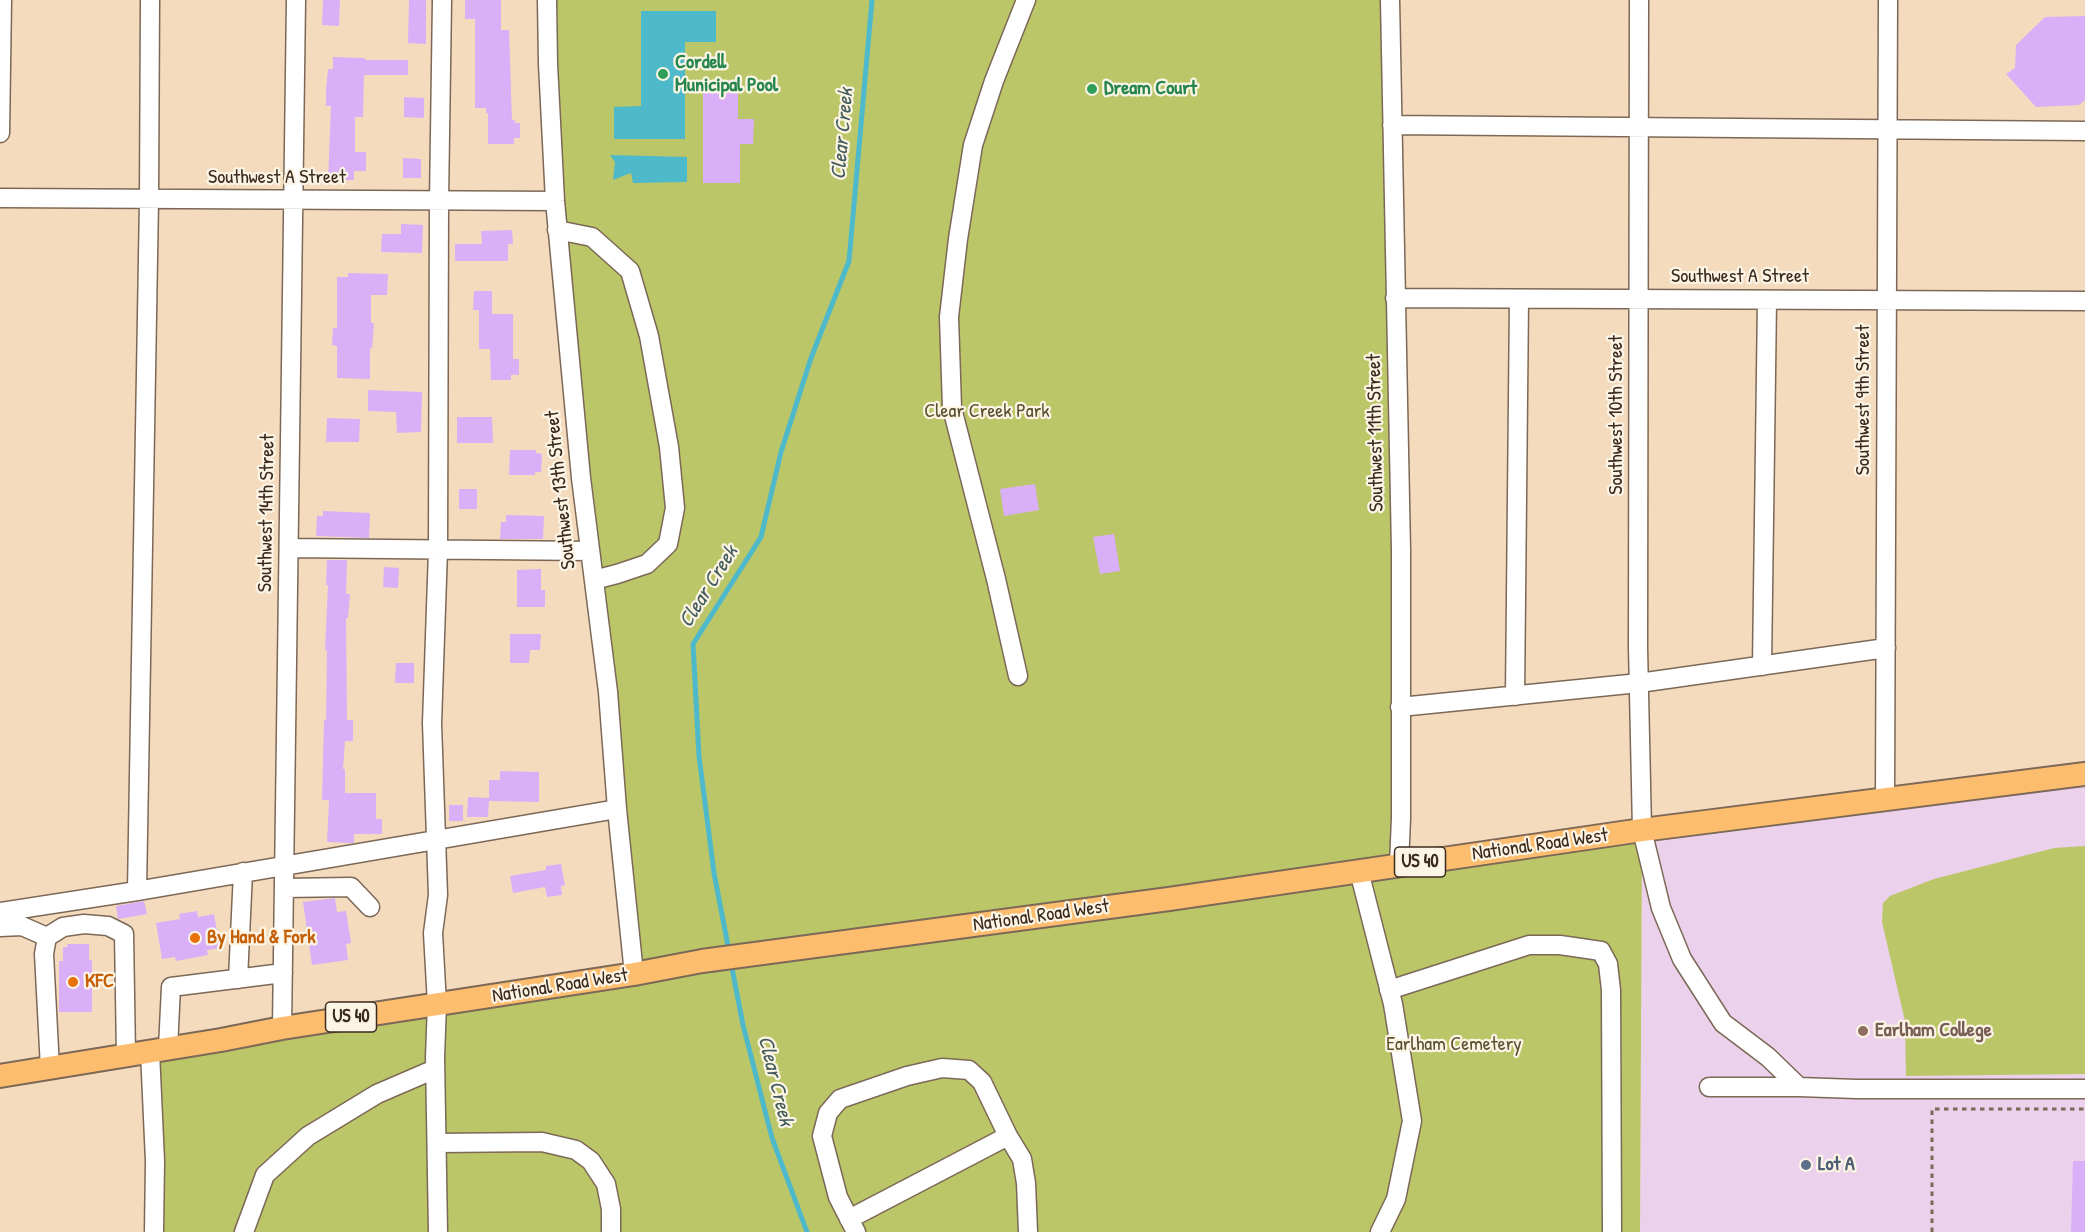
<!DOCTYPE html>
<style>
body{margin:0}
canvas{display:block;background:#f4dbbe}
</style>
<canvas width="2085" height="1232"></canvas>
<script>
const g = document.querySelector('canvas').getContext('2d');
g.lineJoin = 'round';
function fillPath(path, color) { g.fillStyle = color; g.fill(path, 'evenodd'); }
const toPath = rows => new Path2D(rows.map(r => 'M' + r).join(''));
function stroke(path, color, width, dash) { g.strokeStyle = color; g.lineWidth = width; g.lineCap = dash ? 'butt' : 'round'; g.setLineDash(dash || []); g.stroke(path); }
function drawText(font, color, halo, rows, align = 'center') {
  g.font = font + ' "Patrick Hand",sans-serif'; g.lineWidth = 4.5; g.setLineDash([]); g.textBaseline = 'middle'; g.strokeStyle = halo; g.fillStyle = color; for (const [text, x, y, turn = 0] of rows) {
    g.save(); g.translate(x, y); g.rotate((+turn || 0) * Math.PI / 180); g.textAlign = isNaN(turn) ? turn : align; if (halo) g.strokeText(text, 0, 0); g.fillText(text, 0, 0); g.restore();
  }
}
fillPath(toPath([
 [2085,774,2085,1232,1640,1232,1642,830]
]), '#ebd1eb');
fillPath(toPath([
 [548,0,1390,0,1399,864,1642,830,1640,1232,159,1232,161,1050,634,974,581,478],
 [2085,846,2085,1074,1906,1076,1905,1021,1882,922,1883,903,1890,896,1934,879,2054,848]
]), '#bbc668');
fillPath(toPath([
 [641,11,716,11,716,42,685,42,685,139,614,139,614,107,641,106],
 [610,155,687,157,687,182,633,183,631,173,613,180,615,162]
]), '#4eb9cb');
stroke(toPath([
 [729,951,714,873,699,756,693,644,761,537,781,452,811,358,849,261,872,0],
 [731,963,743,1025,772,1138,807,1232]
]), '#4eb9cb', 5);
fillPath(toPath([
 [323,0,340,0,339,26,322,25],
 [409,0,426,0,426,44,408,43],
 [465,0,501,0,501,30,509,30,512,120,515,120,515,123,520,123,520,138,514,138,514,144,488,144,488,113,486,113,486,108,475,108,475,19,465,19],
 [2085,16,2085,100,2079,105,2036,107,2006,74,2015,68,2016,45,2045,17],
 [333,57,365,58,365,60,408,60,408,75,364,75,363,117,355,117,355,152,366,152,366,171,354,171,354,180,328,180,331,106,326,106,326,90,328,69,333,69],
 [703,80,738,80,738,119,754,119,753,144,740,144,740,183,703,183],
 [404,97,424,98,424,118,404,117],
 [403,158,421,159,421,178,403,178],
 [401,224,423,225,422,253,381,252,382,234,401,234],
 [512,230,513,244,508,244,508,261,455,261,455,244,482,244,481,231],
 [348,273,388,274,387,295,371,295,371,323,374,323,372,348,370,348,370,379,337,378,337,346,332,345,333,328,337,328,337,277,348,277],
 [474,291,492,291,492,314,513,314,513,359,519,359,519,375,511,375,511,380,491,380,490,349,479,349,479,310,473,310],
 [368,390,422,392,421,432,397,433,396,412,368,411],
 [457,417,492,417,493,443,457,443],
 [327,418,360,419,359,442,326,442],
 [510,450,536,450,536,453,542,454,541,472,535,472,535,475,509,475],
 [1035,484,1039,510,1004,516,1000,489],
 [459,489,477,489,477,509,459,509],
 [323,511,370,513,369,538,316,536,317,516,323,516],
 [506,515,544,516,543,539,500,539,501,522,506,522],
 [1114,534,1120,571,1100,574,1093,537],
 [327,560,347,560,346,594,350,594,348,618,346,618,347,720,353,720,353,741,345,741,343,769,345,769,345,793,376,793,376,819,382,819,382,834,354,834,354,843,350,843,327,842,329,800,322,800,324,720,326,720,327,650,325,650,328,585,326,585],
 [384,567,399,568,398,588,383,587],
 [541,569,541,590,545,590,545,607,517,607,517,570],
 [510,634,541,634,540,650,530,650,529,663,510,663],
 [396,663,414,663,414,683,395,683],
 [500,771,539,772,539,802,489,801,488,817,467,817,468,797,489,798,489,780,500,780],
 [449,805,463,805,463,821,449,821],
 [561,864,565,885,561,886,562,895,547,897,545,887,513,893,510,876,546,870,546,866],
 [335,898,337,912,346,911,351,943,346,944,348,960,312,965,303,902],
 [144,901,147,914,118,919,116,906],
 [197,911,198,917,214,914,220,948,207,950,208,955,176,961,175,957,162,959,156,923,180,919,179,914],
 [67,944,89,944,89,960,92,960,92,1012,59,1012,59,961,63,961,63,947,68,947],
 [2073,1161,2085,1161,2085,1232,2071,1232]
]), '#d9b0f7');
const minor = toPath([
 [547,0,548,64,555,201,581,478,608,692,617,809,634,974],
 [1390,0,1401,550,1401,818,1399,865],
 [1639,0,1638,647,1642,830,1661,908,1682,959,1723,1023,1768,1057,1799,1087,1856,1089,2085,1089],
 [1392,125,2085,131],
 [0,133,2,0],
 [0,198,555,201],
 [557,230,592,237,630,271,649,336,669,447,675,508,668,544,647,564,617,574,594,580],
 [1395,298,2085,301],
 [289,548,590,551],
 [1762,666,1767,300],
 [1018,676,996,579,952,408,949,317,958,239,973,145,994,81,1026,0],
 [1515,696,1519,299],
 [1400,707,1639,683,1886,648],
 [1885,799,1888,0],
 [1359,871,1393,1004,1412,1121,1396,1199,1380,1232],
 [284,888,351,887,370,907],
 [137,891,149,200,150,0],
 [0,912,137,891,617,809],
 [0,927,22,926,47,937],
 [238,979,243,872],
 [1389,990,1529,945,1560,945,1601,951,1608,964,1611,990,1612,1232],
 [282,1028,296,0],
 [168,1048,171,987,283,973],
 [150,1052,155,1161,154,1232],
 [50,1068,44,954,47,937,63,927,84,924,108,926,124,934,126,1055],
 [1709,1087,1799,1087],
 [437,1143,542,1142,576,1150,591,1161,606,1184,611,1209,611,1232],
 [849,1219,1008,1136],
 [244,1232,265,1175,308,1136,377,1094,435,1069],
 [438,1232,435,1057,437,1004,433,933,438,895,432,723,438,550,439,201,442,0],
 [856,1232,838,1197,822,1136,828,1113,840,1099,907,1076,942,1068,969,1070,982,1082,1008,1136,1022,1159,1026,1183,1028,1232]
]);
const major = toPath([
 [0,1076,221,1040,282,1028,634,974,702,961,1169,899,1642,830,2085,774]
]);
stroke(minor, '#7c6856', 21);
stroke(major, '#7c6856', 26);
stroke(toPath([
 [1932,1232,1932,1109,2085,1109]
]), '#7c6856', 3, [4.5, 4.5]);
stroke(minor, '#fff', 18);
stroke(major, '#fcbd6f', 22);
for (const [x, y, r, color] of [
 [663,74,6,"#2e9e5b"],
 [1092,89,6,"#2e9e5b"],
 [195,938,6,"#e8710a"],
 [73,982,6,"#e8710a"],
 [1863,1031,6,"#8d6e63"],
 [1806,1165,6,"#5c6f8a"]
]) { const dot = new Path2D(); dot.arc(x, y, r, 0, 2 * Math.PI); g.fillStyle = color; g.fill(dot); stroke(dot, '#fcf5e5', 2); }
for (const [x, y, w] of [
 [1420,862,51],
 [351,1017,51]
]) { const box = new Path2D(); box.roundRect(x - w / 2, y - 15, w, 30, 4.5); g.fillStyle = '#fcf5e5'; g.fill(box); stroke(box, '#3b2a1e', 1.5); }
drawText('bold 18px', '#3b2a1e', null, [
 ["US 40",1420,862],
 ["US 40",351,1017]
]);
drawText('bold 20px', '#27864d', '#fcf5e5', [
 ["Cordell",675,63],
 ["Municipal Pool",675,86],
 ["Dream Court",1104,89]
], 'left');
drawText('20px', '#3b2a1e', '#fcf5e5', [
 ["Southwest A Street",277,178],
 ["Southwest A Street",1740,277],
 ["Southwest 9th Street",1864,400,-90],
 ["Southwest 10th Street",1617,415,-90],
 ["Southwest 11th Street",1376,433,-91],
 ["Southwest 13th Street",561,490,-96],
 ["Southwest 14th Street",267,513,-89],
 ["National Road West",1540,845,-8],
 ["National Road West",1041,916,-8],
 ["National Road West",560,986,-9]
]);
drawText('20px', '#5b5130', '#fcf5e5', [
 ["Clear Creek Park",987,412],
 ["Earlham Cemetery",1454,1045]
]);
drawText('bold 20px', '#c56008', '#fcf5e5', [
 ["By Hand & Fork",207,938],
 ["KFC",85,982]
], 'left');
drawText('bold 20px', '#785e54', '#fcf5e5', [
 ["Earlham College",1875,1031]
], 'left');
drawText('bold 20px', '#4e5e75', '#fcf5e5', [
 ["Lot A",1818,1165]
], 'left');
drawText('italic 21px', '#425c5b', '#fcf5e5', [
 ["Clear Creek",843,134,-85],
 ["Clear Creek",709,587,-58],
 ["Clear Creek",775,1081,76]
]);
</script>
